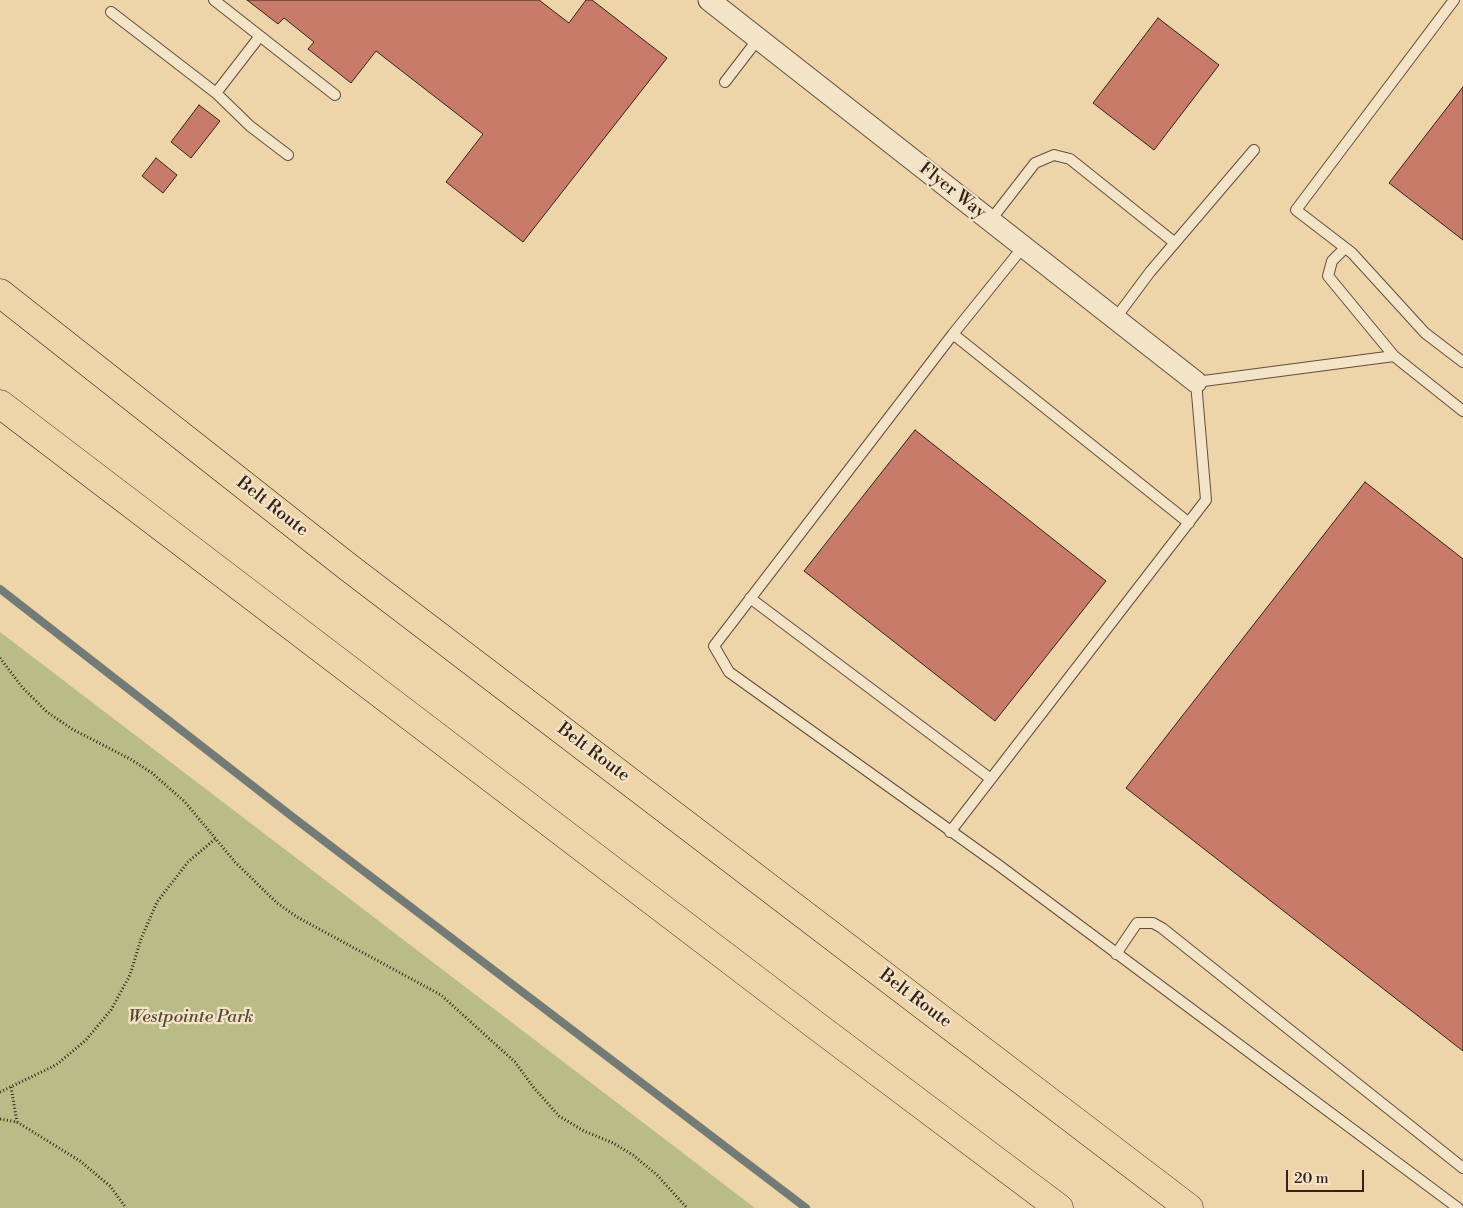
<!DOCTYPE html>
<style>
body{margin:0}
#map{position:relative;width:1463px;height:1208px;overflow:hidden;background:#edd4a9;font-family:"Libre Bodoni",serif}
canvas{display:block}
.scale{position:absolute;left:1286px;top:1170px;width:78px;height:22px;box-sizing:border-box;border:2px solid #34221a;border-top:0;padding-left:6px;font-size:15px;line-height:18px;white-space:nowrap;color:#34221a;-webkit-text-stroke:4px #f3e3c7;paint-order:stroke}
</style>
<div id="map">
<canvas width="1463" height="1208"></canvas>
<div class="scale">20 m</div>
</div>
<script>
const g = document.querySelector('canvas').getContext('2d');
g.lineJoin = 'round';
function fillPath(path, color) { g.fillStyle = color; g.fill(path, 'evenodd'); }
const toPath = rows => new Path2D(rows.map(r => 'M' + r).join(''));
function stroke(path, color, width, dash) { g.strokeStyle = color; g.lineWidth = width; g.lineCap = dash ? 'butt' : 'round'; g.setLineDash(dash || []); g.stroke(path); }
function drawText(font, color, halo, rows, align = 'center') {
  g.font = font + ' "Libre Bodoni",serif'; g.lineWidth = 4.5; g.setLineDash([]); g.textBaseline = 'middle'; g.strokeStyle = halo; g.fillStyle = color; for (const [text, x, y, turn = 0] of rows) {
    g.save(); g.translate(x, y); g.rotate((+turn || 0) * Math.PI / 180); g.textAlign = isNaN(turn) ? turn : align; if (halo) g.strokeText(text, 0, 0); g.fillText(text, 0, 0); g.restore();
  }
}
fillPath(toPath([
 [0,632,755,1208,0,1208]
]), '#babc87');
stroke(toPath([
 [0,589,294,818,806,1208]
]), '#727b75', 8);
const building = toPath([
 [247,0,539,0,569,23,586,0,592,0,667,58,523,242,446,182,483,134,376,51,351,83,308,49,314,42,284,18,278,24,247,0],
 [1158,18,1219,65,1154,150,1093,103,1158,18],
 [1463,87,1463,240,1389,183,1463,87],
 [199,105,220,121,191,158,171,142,199,105],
 [156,158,177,175,163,193,142,176,156,158],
 [915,430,1106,581,995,721,804,571,915,430],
 [1365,482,1463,559,1463,1051,1126,788,1365,482]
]);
fillPath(building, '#c97b69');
stroke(building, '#34221a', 1);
const lane = toPath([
 [214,0,335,95],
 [1454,0,1296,210,1352,253,1425,333,1463,362],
 [111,12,216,93,250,126,288,155],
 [725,82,758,39],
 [216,93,260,36],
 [990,221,1035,163,1054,155,1070,159,1175,243],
 [1345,248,1332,261,1328,276,1394,356,1463,411],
 [1115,319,1150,272,1254,150],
 [953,334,1023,247],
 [1189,523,953,334,714,646,729,672,997,864,1458,1208],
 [750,598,991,779],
 [950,832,1206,500,1196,382,1394,356],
 [1116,954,1137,923,1153,923,1162,928,1463,1168]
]);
const street = toPath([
 [709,0,1196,382]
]);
const highway = toPath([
 [0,293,348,567,1189,1208],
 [0,404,814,1024,1059,1208]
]);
stroke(lane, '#624e3e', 12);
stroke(street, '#624e3e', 23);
stroke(highway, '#34221a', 29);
stroke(toPath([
 [0,658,22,687,47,712,72,729,132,760,152,773,185,802,235,862,277,903,297,917,441,995,515,1062,534,1088,559,1116,584,1131,613,1143,633,1155,657,1175,687,1208],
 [11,1087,17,1122],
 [0,1092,56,1065,86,1040,111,1010,130,975,141,939,157,902,188,862,215,839],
 [0,1119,17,1122,80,1161,110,1186,126,1208]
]), '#34221a', 3, [1, 2.5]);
stroke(lane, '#f3e3c7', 10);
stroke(street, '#f3e3c7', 21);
stroke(highway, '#edd4a9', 28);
drawText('18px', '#34221a', '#f3e3c7', [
 ["Flyer Way",952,191,38],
 ["Belt Route",272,507,38],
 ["Belt Route",593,753,37],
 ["Belt Route",915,999,37]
]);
drawText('italic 18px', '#564835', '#f3e3c7', [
 ["Westpointe Park",191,1018]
]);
</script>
